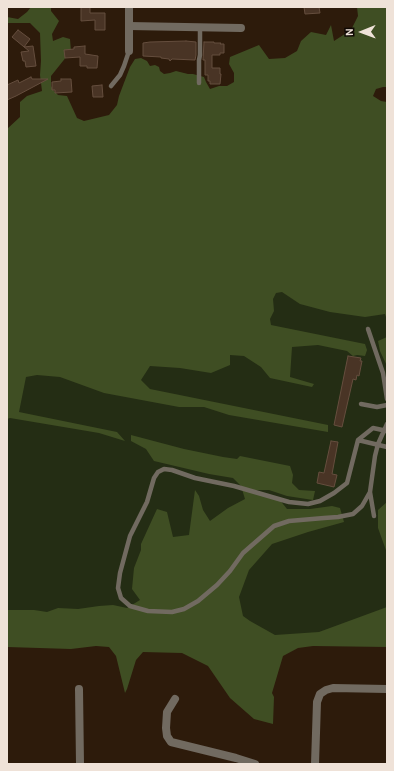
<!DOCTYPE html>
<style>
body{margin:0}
#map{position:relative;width:394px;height:771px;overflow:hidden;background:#2d1b0b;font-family:Karla,sans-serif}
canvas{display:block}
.frame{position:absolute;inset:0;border:8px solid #efe2d8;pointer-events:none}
.north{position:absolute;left:342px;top:12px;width:40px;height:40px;-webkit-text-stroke:3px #0f0803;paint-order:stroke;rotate:269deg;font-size:11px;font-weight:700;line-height:16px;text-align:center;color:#efe2d8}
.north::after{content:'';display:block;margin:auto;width:14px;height:18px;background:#efe2d8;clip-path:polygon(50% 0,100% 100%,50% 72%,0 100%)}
</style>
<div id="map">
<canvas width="394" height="771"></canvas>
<div class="frame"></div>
<div class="north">N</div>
</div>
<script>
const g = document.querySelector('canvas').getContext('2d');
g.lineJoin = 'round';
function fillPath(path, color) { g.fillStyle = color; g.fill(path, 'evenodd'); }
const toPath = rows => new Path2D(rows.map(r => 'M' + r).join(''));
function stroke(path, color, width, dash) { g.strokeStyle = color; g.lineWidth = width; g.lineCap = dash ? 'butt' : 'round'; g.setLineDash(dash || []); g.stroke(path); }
fillPath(toPath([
 [387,222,387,644,7,642,7,226]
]), '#242d14');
fillPath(toPath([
 [31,7,51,7,51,11,59,21,52,34,53,41,63,37,70,39,71,51,51,76,51,86,54,91,58,95,67,96,77,118,84,121,109,115,117,105,119,96,130,67,135,59,141,58,147,61,150,66,155,65,159,67,160,71,164,74,170,73,176,71,188,74,193,74,204,77,206,82,210,89,219,86,227,86,234,82,234,73,229,64,230,57,259,45,269,59,285,58,297,51,301,41,311,32,326,35,331,25,334,41,351,30,358,16,357,7,387,7,387,87,383,87,376,89,373,96,381,101,387,102,387,320,385,314,365,317,330,312,300,304,282,292,276,293,273,299,274,311,270,319,271,325,365,344,367,350,365,356,357,355,353,356,347,351,318,345,292,347,290,377,314,384,312,387,270,378,261,367,244,356,230,355,230,365,211,373,180,368,150,366,141,380,150,389,328,425,328,432,229,415,204,407,179,407,104,393,60,377,37,375,26,377,19,412,117,432,125,441,99,433,10,418,7,419,7,129,20,117,20,102,27,96,42,91,40,75,41,61,40,33,30,23,7,23,7,17,18,19,27,12],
 [387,337,387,366,380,351,378,341],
 [131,435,184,449,223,457,237,459,240,456,290,466,293,475,292,483,299,490,315,491,313,500,287,496,269,490,254,490,279,499,287,509,310,509,332,506,340,508,344,522,308,532,272,544,249,570,239,597,243,616,250,621,275,635,319,632,387,607,387,647,313,646,298,648,283,656,272,693,274,697,273,724,254,719,230,698,208,666,182,653,143,652,136,660,127,689,125,693,116,656,109,647,96,646,71,649,7,647,7,610,34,610,47,612,58,608,78,609,99,606,113,605,127,608,140,600,132,589,134,568,141,550,141,544,157,509,167,512,173,537,189,535,195,490,199,496,203,510,210,521,228,508,245,499,241,486,233,478,209,474,154,461,146,449,131,441],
 [387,502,387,553,378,528,378,510]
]), '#3f4e23');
const building = toPath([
 [81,7,90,7,90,13,105,13,105,30,95,30,95,20,81,21,81,7],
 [304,7,319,7,320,13,305,14,304,7],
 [18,30,30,39,24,47,33,46,36,66,26,67,25,61,23,61,21,52,29,51,12,37,18,30],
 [186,41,196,42,196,55,195,60,172,59,170,61,169,59,161,58,161,57,143,56,143,43,150,42,186,41],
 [204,42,214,42,214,43,221,43,220,44,224,44,224,53,220,53,220,55,212,55,212,68,220,68,220,74,221,74,220,84,210,84,210,81,208,81,208,75,205,75,205,60,203,60,204,42],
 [85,46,85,54,98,56,97,68,87,68,87,66,80,66,80,57,65,58,64,50,74,49,74,47,85,46],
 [31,77,32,79,48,79,16,96,7,100,7,85,18,80,19,83,31,77],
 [61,79,71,79,72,92,55,93,55,90,52,90,52,82,61,81,61,79],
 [102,85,103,97,93,97,92,86,102,85],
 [348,356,361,358,360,361,362,361,359,376,357,375,356,380,353,379,342,427,334,425,348,356],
 [331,441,338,442,332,474,337,475,334,487,317,483,319,472,324,473,331,441]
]);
fillPath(building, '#493425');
stroke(building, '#654e3e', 1);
stroke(toPath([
 [199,83,199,60,200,55,200,27],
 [111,86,120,75,124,66,129,51],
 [368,329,383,373,387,399],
 [361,404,377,407,387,405],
 [358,440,387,447],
 [370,492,362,506,353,514,338,517,324,518,289,521,274,526,243,553,230,571,217,585,198,601,184,609,172,612,148,611,130,606,121,598,118,588,120,573,130,536,147,502,154,478,158,472,164,469,172,470,195,478,234,486,289,502,308,504,320,501,334,493,347,483,358,440,373,428,387,431],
 [374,516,370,492,375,456,378,444,387,424]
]), '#716a60', 4.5);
stroke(toPath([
 [129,26,241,28],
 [79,689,80,764],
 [175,699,167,712,166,728,167,736,171,742,236,758,255,764],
 [315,764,317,702,320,694,326,690,333,688,387,689]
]), '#716a60', 8);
stroke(toPath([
 [129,51,129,7]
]), '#716a60', 8);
</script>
